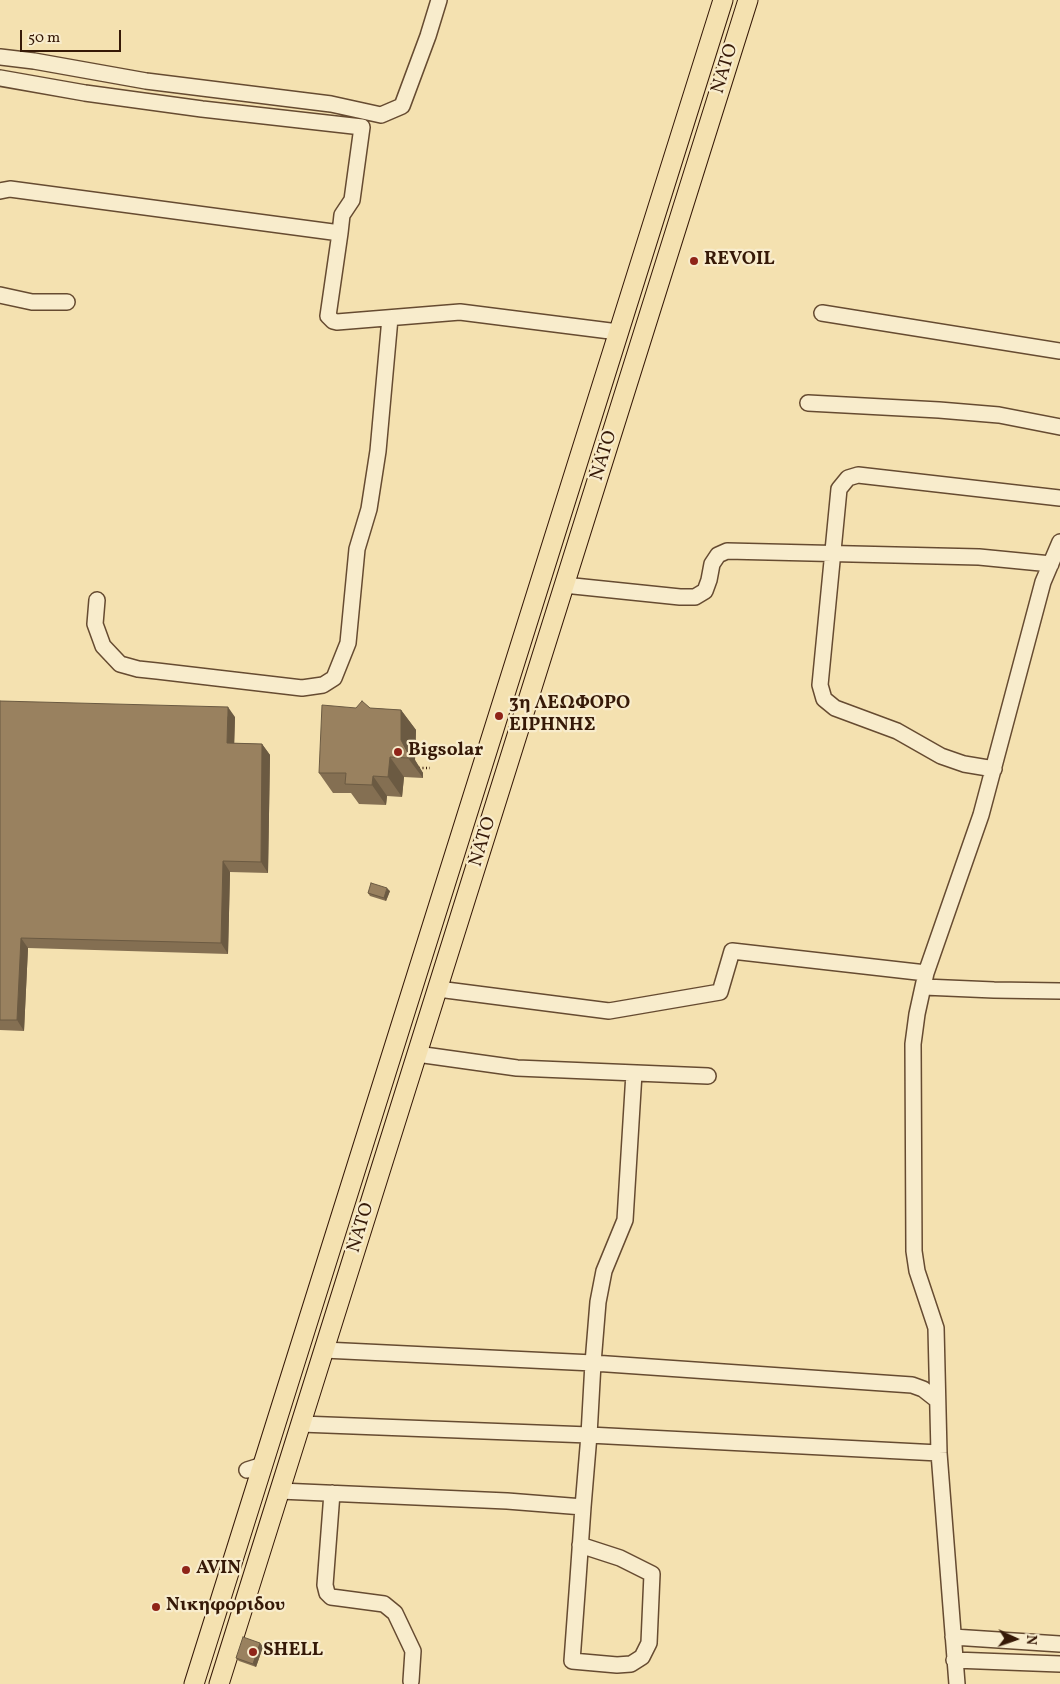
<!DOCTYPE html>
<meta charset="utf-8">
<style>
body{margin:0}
#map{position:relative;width:1060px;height:1684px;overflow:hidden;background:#f4e1b0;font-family:Vollkorn,serif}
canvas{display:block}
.north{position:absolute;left:990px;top:1614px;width:50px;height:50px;-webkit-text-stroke:4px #f8eccc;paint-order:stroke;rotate:93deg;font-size:14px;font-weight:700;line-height:20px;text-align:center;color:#361907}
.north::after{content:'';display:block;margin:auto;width:18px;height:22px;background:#361907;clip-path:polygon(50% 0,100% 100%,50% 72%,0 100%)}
.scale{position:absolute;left:20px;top:30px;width:101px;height:22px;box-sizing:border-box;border:2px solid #361907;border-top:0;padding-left:6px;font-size:15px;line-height:18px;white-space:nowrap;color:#361907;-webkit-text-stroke:4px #f8eccc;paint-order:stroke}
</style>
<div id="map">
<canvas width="1060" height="1684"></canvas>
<div class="north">N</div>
<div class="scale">50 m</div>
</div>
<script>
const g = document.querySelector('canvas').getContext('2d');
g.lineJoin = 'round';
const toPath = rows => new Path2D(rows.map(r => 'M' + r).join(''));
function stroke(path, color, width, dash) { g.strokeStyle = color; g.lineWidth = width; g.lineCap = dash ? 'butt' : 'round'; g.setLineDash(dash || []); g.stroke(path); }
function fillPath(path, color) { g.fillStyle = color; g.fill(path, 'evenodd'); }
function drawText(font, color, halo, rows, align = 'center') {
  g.font = font + ' Vollkorn,serif'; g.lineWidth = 4.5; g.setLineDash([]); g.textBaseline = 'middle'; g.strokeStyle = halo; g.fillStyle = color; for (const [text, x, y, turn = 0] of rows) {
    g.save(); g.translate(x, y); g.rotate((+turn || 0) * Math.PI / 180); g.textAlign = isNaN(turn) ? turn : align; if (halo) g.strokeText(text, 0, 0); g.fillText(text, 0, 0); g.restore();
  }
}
const minor = toPath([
 [0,57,34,61,146,81,331,104,381,115,402,106,428,36,439,0],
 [0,78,85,93,202,109,362,127,352,200,342,215,340,233],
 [0,191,10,189,340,233,328,316,333,321,337,322,460,312,618,332],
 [0,295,32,302,67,302],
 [822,313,1060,351],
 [808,403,939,410,999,415,1060,427],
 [564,585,680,597,695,597,705,591,709,580,712,564,718,555,727,551,979,557,1051,564],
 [97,600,95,624,103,646,120,664,138,669,157,671,302,688,323,685,334,678,348,643,357,549,369,509,378,451,390,318],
 [994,769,964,764,941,756,897,731,835,708,824,699,820,685,839,489,848,478,858,475,1060,498],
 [924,987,994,990,1060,991],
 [438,989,609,1011,720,992,732,951,926,973],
 [417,1054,517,1068,708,1076],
 [324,1350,593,1363,912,1385,923,1389,937,1400],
 [301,1424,589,1435,939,1453],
 [247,1470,263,1465],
 [280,1491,507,1501,583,1507],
 [332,1493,325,1585,327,1593,331,1597,339,1598,384,1604,395,1613,413,1651,411,1681],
 [580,1545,620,1558,652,1574,649,1643,642,1657,631,1664,617,1665,572,1661,578,1579,583,1507,589,1435,593,1363,598,1302,604,1271,625,1220,634,1073],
 [953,1637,1060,1644],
 [954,1660,1060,1664],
 [957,1684,939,1453,936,1328,917,1271,914,1251,913,1044,917,1014,926,973,981,815,1043,582,1060,542]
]);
const major = toPath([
 [194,1684,723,0],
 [219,1684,748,0]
]);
stroke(minor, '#664b31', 18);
stroke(major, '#361907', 21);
stroke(toPath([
 [419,768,430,768]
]), '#361907', 2.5, [1, 2.5]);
stroke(minor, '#f8eccc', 15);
stroke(major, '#f4e1b0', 19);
fillPath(toPath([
 [0,701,235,717,234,743,262,744,270,755,268,873,230,872,228,954,28,948,24,1031,0,1030],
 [356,708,370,708,401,710,416,730,415,760,423,773,423,778,404,777,402,797,387,796,386,805,359,804,351,793,333,793,319,773],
 [390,891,386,901,370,896,368,893],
 [260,1643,263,1647,256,1667,239,1661,236,1658]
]), '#846f52');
fillPath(toPath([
 [228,707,235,717,234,753,227,743],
 [401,710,416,730,415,760,423,773,423,778,408,758,401,740],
 [262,744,270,755,268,873,261,862],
 [390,757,404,777,402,797,388,777],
 [373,776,387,796,386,805,372,785],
 [223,861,230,872,228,954,221,943],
 [387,888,390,891,386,901,384,898],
 [21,938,28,948,24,1031,17,1020],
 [260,1643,263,1647,256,1667,253,1664]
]), '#6b5a42');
const building = toPath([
 [0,701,228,707,227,743,262,744,261,862,223,861,221,943,21,938,17,1020,0,1020,0,701],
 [362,701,370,708,401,710,401,740,408,753,408,758,390,757,388,777,373,776,372,785,345,784,346,773,319,773,322,705,356,708,362,701],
 [371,883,387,888,384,898,368,893,371,883],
 [243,1637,260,1643,253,1664,236,1658,243,1637]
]);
fillPath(building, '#99815f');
stroke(building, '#6b5a42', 1);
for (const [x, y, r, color] of [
 [694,261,5,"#8f2418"],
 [499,716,5,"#8f2418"],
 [398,752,5,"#8f2418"],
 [186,1570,5,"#8f2418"],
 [156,1607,5,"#8f2418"],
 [253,1652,5,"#8f2418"]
]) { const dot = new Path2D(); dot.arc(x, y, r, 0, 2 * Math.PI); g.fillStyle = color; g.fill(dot); stroke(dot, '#f8eccc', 2); }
drawText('19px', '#361907', '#f8eccc', [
 ["ΝΑΤΟ",726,69,-73],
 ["ΝΑΤΟ",605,456,-73],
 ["ΝΑΤΟ",484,842,-73],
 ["ΝΑΤΟ",362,1228,-73]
]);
drawText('bold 19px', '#361907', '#f8eccc', [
 ["REVOIL",704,261],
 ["3η ΛΕΩΦΟΡΟ",509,705],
 ["ΕΙΡΗΝΗΣ",509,727],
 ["Bigsolar",408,752],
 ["AVIN",196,1570],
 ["Νικηφοριδου",166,1607],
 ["SHELL",263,1652]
], 'left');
</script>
